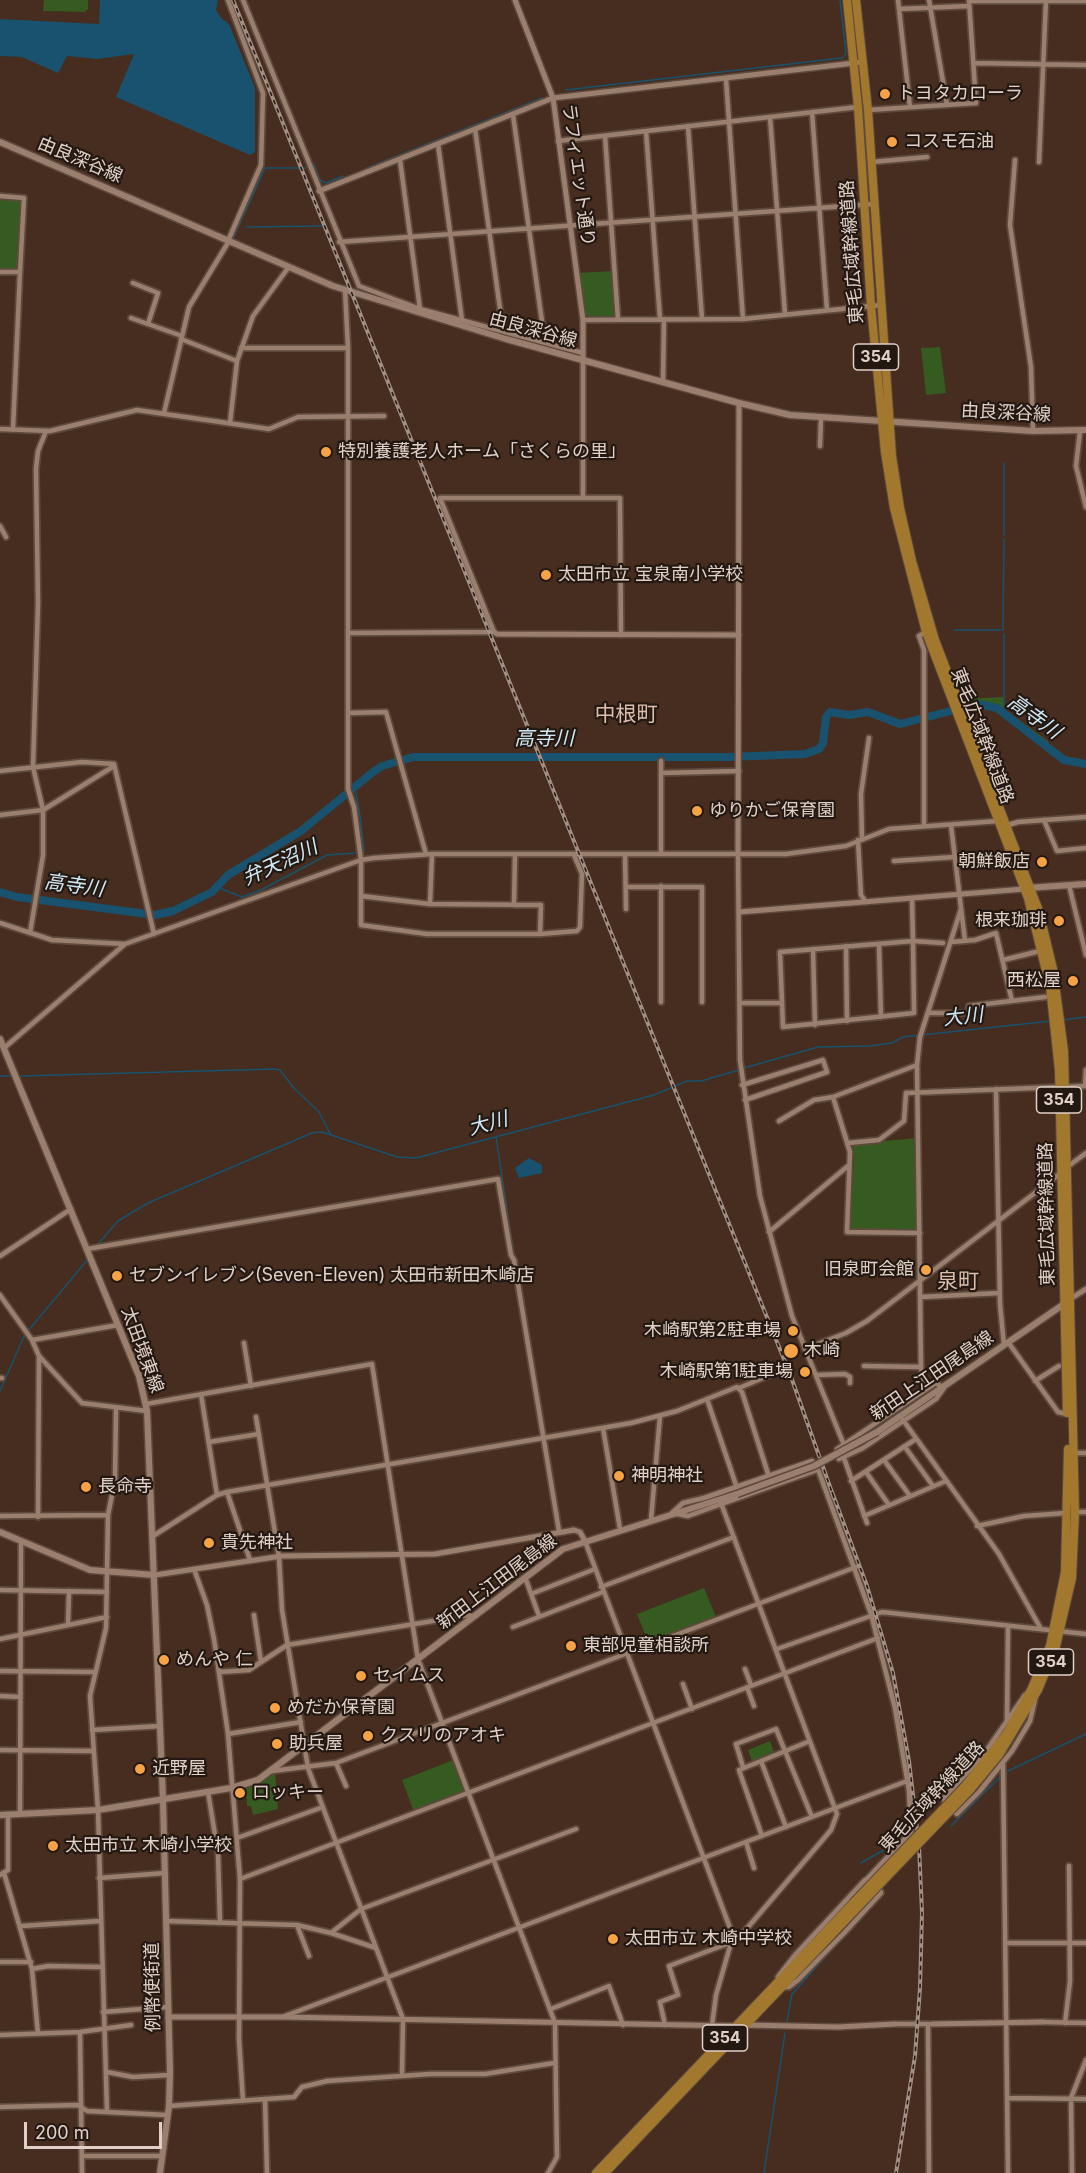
<!DOCTYPE html>
<meta charset="utf-8">
<style>
body{margin:0}
#map{position:relative;width:1086px;height:2173px;overflow:hidden;background:#462d1f;font-family:Inter,sans-serif}
canvas{display:block}
.scale{position:absolute;left:24px;top:2122px;width:138px;height:27px;box-sizing:border-box;border:3px solid #e0d0c7;border-top:0;padding-left:8px;font-size:18px;line-height:21px;white-space:nowrap;color:#e0d0c7;-webkit-text-stroke:4px #241912;paint-order:stroke}
</style>
<div id="map">
<canvas width="1086" height="2173"></canvas>
<div class="scale">200 m</div>
</div>
<script>
const g = document.querySelector('canvas').getContext('2d');
g.lineJoin = 'round';
function fillPath(path, color) { g.fillStyle = color; g.fill(path, 'evenodd'); }
const toPath = rows => new Path2D(rows.map(r => 'M' + r).join(''));
function stroke(path, color, width, dash) { g.strokeStyle = color; g.lineWidth = width; g.lineCap = dash ? 'butt' : 'round'; g.setLineDash(dash || []); g.stroke(path); }
function drawText(font, color, halo, rows, align = 'center') {
  g.font = font + ' Inter,"Noto Sans JP",sans-serif'; g.lineWidth = 4.5; g.setLineDash([]); g.textBaseline = 'middle'; g.strokeStyle = halo; g.fillStyle = color; for (const [text, x, y, turn = 0] of rows) {
    g.save(); g.translate(x, y); g.rotate((+turn || 0) * Math.PI / 180); g.textAlign = isNaN(turn) ? turn : align; if (halo) g.strokeText(text, 0, 0); g.fillText(text, 0, 0); g.restore();
  }
}
fillPath(toPath([
 [44,0,88,0,88,9,85,12,43,11],
 [0,199,22,201,17,271,0,270],
 [612,271,615,318,584,318,578,273],
 [940,347,946,393,926,395,921,348],
 [1004,697,1004,709,1048,741,1048,745,996,705,982,702,966,704,964,699],
 [917,1138,918,1231,851,1232,849,1229,854,1160,853,1144],
 [704,1588,716,1617,649,1644,637,1614],
 [770,1741,774,1752,752,1761,748,1750],
 [456,1759,468,1791,414,1812,402,1780],
 [275,1772,278,1809,253,1815,251,1806,247,1806,246,1788]
]), '#355b21');
fillPath(toPath([
 [100,0,218,0,216,10,221,18,229,24,255,88,255,152,250,155,116,97,134,54,97,59,67,56,58,73,22,57,0,56,0,19,99,24],
 [529,1158,542,1165,542,1173,519,1178,515,1168]
]), '#18526e');
stroke(toPath([
 [566,90,842,58,846,54,840,0],
 [314,164,320,180,326,183,343,176],
 [265,168,305,168],
 [367,168,542,98],
 [160,215,223,242],
 [246,227,322,226],
 [233,239,265,168],
 [1004,535,1004,463],
 [954,630,1001,630],
 [1003,630,1004,539],
 [1004,697,1004,634],
 [1004,705,1004,699],
 [355,788,361,822,364,852,362,852],
 [217,887,242,897,261,890,327,855,357,853],
 [1062,1020,1086,1017],
 [744,1068,818,1047,870,1046,892,1043,903,1037,1051,1021],
 [0,1076,11,1076],
 [20,1076,275,1069,280,1070,293,1087,319,1112,331,1135],
 [496,1137,514,1255],
 [98,1244,118,1221,148,1203,312,1133,322,1132,397,1157,416,1158,654,1095,687,1081,701,1081,739,1070],
 [28,1331,89,1258],
 [0,1391,25,1334],
 [1008,1771,1086,1734],
 [951,1826,1001,1776],
 [861,1863,896,1843],
 [848,1932,866,1914],
 [787,2021,792,1994,845,1935],
 [764,2173,785,2033]
]), '#18526e', 1.5);
stroke(toPath([
 [0,892,17,897,155,915,173,911,212,892,228,875,301,831,373,772,382,766,413,757,729,757,805,754,819,749,823,743,826,717,830,712,849,715,868,712,900,724,978,704,997,708,1064,760,1086,764]
]), '#18526e', 8);
const minor = toPath([
 [228,0,263,93,261,165,228,241],
 [243,0,359,286,420,309,583,353],
 [898,0,910,107],
 [929,0,947,105],
 [969,1,1086,1],
 [899,9,969,6],
 [973,63,1086,65],
 [726,79,743,319],
 [868,110,976,103,969,0],
 [812,112,827,310],
 [513,115,545,343],
 [770,117,785,314],
 [688,126,702,319],
 [475,129,503,330],
 [646,131,660,319],
 [605,136,618,320],
 [558,141,858,107],
 [438,144,462,320],
 [400,160,420,309],
 [1015,160,1010,225,1031,367,1033,431],
 [872,162,927,157],
 [1039,162,1046,0],
 [0,196,24,198,20,272,0,272],
 [339,242,874,204],
 [133,283,158,293,148,324],
 [345,290,348,348,348,789,354,807,361,860,361,925,427,934,540,934,577,931,580,927,582,874,574,855],
 [131,318,182,336],
 [583,320,743,319,881,305],
 [181,339,237,361],
 [241,348,348,348],
 [583,359,583,498],
 [663,381,664,319],
 [164,413,189,307,229,241],
 [230,423,237,361,253,316,288,268],
 [0,429,50,431,137,410,269,429,298,417,384,416],
 [13,429,20,272],
 [1080,431,1076,466,1086,507],
 [820,446,821,417],
 [0,526,6,537],
 [348,633,494,632,440,498,620,498,621,635],
 [348,713,386,712,426,854],
 [0,771,82,762,114,764,154,934],
 [661,773,739,771],
 [0,815,43,810,114,766],
 [1044,820,1057,851,1086,848],
 [951,825,965,941],
 [1008,825,1018,822,1086,817],
 [924,826,924,650,919,636,926,632],
 [862,839,861,794,869,738],
 [858,840,861,895,866,902],
 [625,854,626,909],
 [661,854,661,761],
 [738,854,740,1060,760,1196,792,1316,844,1445],
 [894,861,955,857],
 [1069,885,1086,955],
 [626,887,702,887,702,1002],
 [361,896,430,904,541,905,540,934],
 [912,899,913,941,914,1010,914,1013,783,1027,780,952,913,941,943,943],
 [430,904,432,854],
 [514,905,515,854],
 [0,923,52,940,125,944,361,860,374,858,432,854,786,854,846,846,889,829,998,821],
 [30,933,43,855,43,810,33,767,38,603,36,469,38,451,46,431],
 [951,942,975,940,996,933,1012,1001],
 [879,944,881,1017],
 [846,946,847,1021],
 [813,949,815,1025],
 [1003,960,1036,952],
 [661,1002,661,886],
 [740,1003,782,1003],
 [928,1013,968,1013,969,1006,1045,997],
 [4,1048,125,944],
 [742,1085,823,1060,827,1072,745,1100],
 [1085,1086,1086,1070],
 [1065,1087,1086,1086],
 [996,1089,1000,1304,1004,1345],
 [833,1097,850,1152,847,1232,920,1233],
 [779,1121,814,1100,833,1097,917,1065],
 [848,1143,879,1140,904,1121,906,1093,1059,1087],
 [1067,1167,1086,1153],
 [769,1232,848,1166],
 [87,1249,498,1179,511,1255,514,1260,559,1531],
 [0,1256,71,1209],
 [0,1295,32,1340,39,1356,82,1403,147,1411],
 [921,1297,999,1293],
 [32,1340,118,1325],
 [1008,1342,1058,1412,1067,1414],
 [244,1343,251,1386],
 [805,1349,846,1333,867,1321,1061,1173],
 [864,1366,921,1367],
 [816,1375,845,1374,850,1377,850,1383],
 [0,1378,2,1378],
 [1035,1381,1059,1366],
 [936,1383,944,1388,936,1399,863,1448,839,1459,837,1449,936,1383],
 [739,1388,770,1375],
 [924,1389,921,1367,917,1065,920,1037,961,909],
 [201,1394,217,1495],
 [707,1399,737,1488],
 [146,1404,372,1364,418,1659,555,2023,557,2157,548,2173],
 [256,1417,279,1557,282,1610,308,1768,403,2019,402,2076],
 [903,1420,999,1554,1041,1629],
 [603,1428,620,1529],
 [209,1442,259,1434],
 [905,1447,933,1486],
 [1073,1453,1086,1453],
 [844,1458,867,1523],
 [884,1460,910,1496],
 [817,1470,688,1516,672,1513,683,1503,704,1498,812,1461,819,1472,871,1614,895,1708,909,1791,911,1832,867,1879],
 [866,1472,889,1505],
 [851,1481,916,1439],
 [114,1488,150,1487],
 [227,1492,250,1560],
 [1075,1512,1086,1512],
 [0,1516,108,1515],
 [864,1516,946,1481],
 [38,1517,39,1356],
 [651,1520,660,1416],
 [977,1526,1024,1516,1066,1513],
 [153,1536,217,1495,227,1492,631,1423,677,1411,737,1387,742,1392,770,1480],
 [585,1541,733,1936,716,1995,712,2025],
 [194,1569,207,1605,214,1639,228,1734,240,1879,239,2039,243,2101],
 [525,1577,539,1616],
 [601,1587,734,1537],
 [0,1590,107,1592],
 [531,1594,595,1569],
 [254,1615,261,1662],
 [68,1625,69,1591],
 [513,1627,603,1592],
 [0,1639,107,1617],
 [777,1649,882,1612,1086,1634],
 [745,1669,751,1685],
 [0,1671,95,1672],
 [219,1672,249,1670,287,1645,469,1615,473,1617],
 [683,1684,692,1709],
 [747,1687,754,1706],
 [1025,1695,984,1754,944,1798,945,1803,957,1814,979,1792,1012,1751,1030,1721,1035,1699],
 [0,1696,20,1697],
 [1007,1721,1008,1626],
 [92,1730,160,1726],
 [228,1734,301,1722],
 [0,1750,93,1751],
 [761,1761,786,1827],
 [336,1763,346,1786],
 [1003,1763,1008,2173],
 [743,1767,736,1744,776,1729,812,1817],
 [272,1771,336,1763,856,1567],
 [208,1792,218,1853,220,1922],
 [20,1814,21,1541],
 [762,1836,739,1770,810,1741],
 [237,1838,323,1807],
 [746,1842,754,1868],
 [4,1873,32,1969,38,2034],
 [0,1875,8,1870,8,1814],
 [99,1878,165,1873],
 [240,1879,878,1638],
 [166,1921,297,1925,331,1933,376,1948],
 [297,1925,309,1956],
 [21,1926,100,1921],
 [331,1933,361,1909,576,1829],
 [1005,1943,1086,1943],
 [0,1962,31,1962],
 [32,1969,48,1966,101,1967],
 [778,1977,796,1954,865,1880,870,1879],
 [782,1987,789,1987,798,1980,845,1932,881,1893,878,1886],
 [551,2009,609,1986,623,2025],
 [103,2012,168,2007],
 [285,2016,907,1781],
 [1043,2022,1086,2023],
 [1065,2023,1070,1981,1069,1866],
 [895,2024,929,2024],
 [928,2024,929,2173],
 [665,2025,660,2002,678,1995,669,1966,737,1940,831,1830,837,1814,721,1503],
 [80,2032,82,2173],
 [0,2035,80,2032,131,2025],
 [107,2072,133,2077,170,2075],
 [1007,2098,1086,2099],
 [265,2099,267,2173],
 [169,2106,294,2097,302,2087,327,2081,430,2074,485,2074,554,2063],
 [0,2107,78,2105,87,2111,167,2115],
 [107,2112,98,1810,90,1696,106,1628,108,1515,115,1480,116,1408],
 [82,2156,162,2156],
 [1072,2173,1071,2098,1086,2060]
]);
const tertiary = toPath([
 [515,0,553,98,583,320,583,359],
 [319,191,553,98,863,62],
 [494,632,497,634,739,635],
 [738,854,739,403],
 [739,912,1024,889],
 [1070,1299,1086,1289],
 [155,1575,282,1556,435,1554,574,1530,580,1532,585,1541],
 [168,2017,283,2017,736,2026],
 [932,2024,1043,2022],
 [746,2025,838,2027,895,2024]
]);
const secondary = toPath([
 [0,142,333,286,506,339,739,403,790,415,821,417,1033,431,1086,430],
 [1027,888,1086,884],
 [0,1039,139,1376,147,1411,163,1800,170,2072,169,2106,160,2173],
 [877,1432,1067,1302],
 [0,1532,90,1570,155,1575],
 [0,1815,98,1810,231,1788,258,1780,563,1549,737,1494]
]);
const trunk = toPath([
 [847,0,858,107,871,306,885,452,894,508,926,632,1028,898,1050,987,1059,1070,1067,1413],
 [856,0,868,110,892,456,900,508,912,561,935,640,1039,911,1053,969,1064,1051,1075,1512,1072,1578,1056,1646,1038,1690,999,1755,970,1790],
 [965,1786,1007,1733,1031,1690,1050,1646,1065,1572,1068,1449],
 [596,2173,853,1903],
 [605,2173,858,1907]
]);
stroke(minor, '#5e493d', 8);
stroke(tertiary, '#5e493d', 8);
stroke(secondary, '#5e493d', 9);
stroke(trunk, '#5e493d', 10);
stroke(minor, '#9b7f6e', 4.5);
stroke(tertiary, '#9b7f6e', 5);
stroke(secondary, '#9b7f6e', 6);
stroke(trunk, '#a2782e', 8);
const rail = toPath([
 [233,0,790,1374,834,1498],
 [832,1492,867,1586,893,1673,909,1761,919,1846,922,1913,920,1988,915,2056,896,2173]
]);
stroke(rail, '#a28e83', 4);
stroke(rail, '#241912', 1.5, [4.5]);
const secondaryBridge = toPath([
 [737,1494,814,1466,877,1432]
]);
const trunkBridge = toPath([
 [853,1903,965,1786],
 [858,1907,970,1790]
]);
stroke(secondaryBridge, '#5e493d', 9, []);
stroke(trunkBridge, '#5e493d', 10, []);
stroke(secondaryBridge, '#9b7f6e', 6);
stroke(trunkBridge, '#a2782e', 8);
for (const [x, y, r, color] of [
 [885,94,6,"#f6a247"],
 [892,142,6,"#f6a247"],
 [326,452,6,"#f6a247"],
 [546,575,6,"#f6a247"],
 [697,811,6,"#f6a247"],
 [1042,862,6,"#f6a247"],
 [1059,921,6,"#f6a247"],
 [1073,981,6,"#f6a247"],
 [926,1270,6,"#f6a247"],
 [117,1276,6,"#f6a247"],
 [793,1331,6,"#f6a247"],
 [791,1351,8,"#f6a247"],
 [805,1372,6,"#f6a247"],
 [619,1476,6,"#f6a247"],
 [86,1487,6,"#f6a247"],
 [209,1543,6,"#f6a247"],
 [571,1646,6,"#f6a247"],
 [164,1660,6,"#f6a247"],
 [361,1676,6,"#f6a247"],
 [275,1708,6,"#f6a247"],
 [368,1736,6,"#f6a247"],
 [277,1744,6,"#f6a247"],
 [140,1769,6,"#f6a247"],
 [240,1793,6,"#f6a247"],
 [53,1846,6,"#f6a247"],
 [613,1939,6,"#f6a247"]
]) { const dot = new Path2D(); dot.arc(x, y, r, 0, 2 * Math.PI); g.fillStyle = color; g.fill(dot); stroke(dot, '#241912', 2); }
for (const [x, y, w] of [
 [876,357,45],
 [1059,1100,45],
 [1051,1662,45],
 [725,2038,45]
]) { const box = new Path2D(); box.roundRect(x - w / 2, y - 13, w, 26, 4.5); g.fillStyle = '#241912'; g.fill(box); stroke(box, '#e0d0c7', 1.5); }
drawText('bold 16px', '#e0d0c7', null, [
 ["354",876,357],
 ["354",1059,1100],
 ["354",1051,1662],
 ["354",725,2038]
]);
drawText('18px', '#e0d0c7', '#241912', [
 ["トヨタカローラ",897,94],
 ["コスモ石油",904,142],
 ["特別養護老人ホーム「さくらの里」",338,452],
 ["太田市立 宝泉南小学校",558,575],
 ["ゆりかご保育園",709,811],
 ["朝鮮飯店",1030,862,"right"],
 ["根来珈琲",1047,921,"right"],
 ["西松屋",1061,981,"right"],
 ["旧泉町会館",914,1270,"right"],
 ["セブンイレブン(Seven-Eleven) 太田市新田木崎店",129,1276],
 ["木崎駅第2駐車場",781,1331,"right"],
 ["木崎",804,1351],
 ["木崎駅第1駐車場",793,1372,"right"],
 ["神明神社",631,1476],
 ["長命寺",98,1487],
 ["貴先神社",221,1543],
 ["東部児童相談所",583,1646],
 ["めんや 仁",176,1660],
 ["セイムス",373,1676],
 ["めだか保育園",287,1708],
 ["クスリのアオキ",380,1736],
 ["助兵屋",289,1744],
 ["近野屋",152,1769],
 ["ロッキー",252,1793],
 ["太田市立 木崎小学校",65,1846],
 ["太田市立 木崎中学校",625,1939]
], 'left');
drawText('18px', '#e0d0c7', '#241912', [
 ["由良深谷線",80,160,23],
 ["ラフィエット通り",578,175,82],
 ["東毛広域幹線道路",852,252,-94],
 ["由良深谷線",533,330,15],
 ["由良深谷線",1006,413,3],
 ["東毛広域幹線道路",982,736,69],
 ["東毛広域幹線道路",1047,1214,-91],
 ["太田境東線",142,1350,70],
 ["新田上江田尾島線",932,1376,-34],
 ["新田上江田尾島線",497,1582,-37],
 ["東毛広域幹線道路",932,1797,-47],
 ["例幣使街道",153,1987,-91]
]);
drawText('italic 20px', '#d0e8f5', '#241912', [
 ["高寺川",1034,717,36],
 ["高寺川",544,739],
 ["弁天沼川",280,863,-25],
 ["高寺川",74,886,8],
 ["大川",963,1017,-6],
 ["大川",488,1124,-15]
]);
drawText('21px', '#ddbeac', '#241912', [
 ["中根町",626,715],
 ["泉町",958,1282]
]);
</script>
